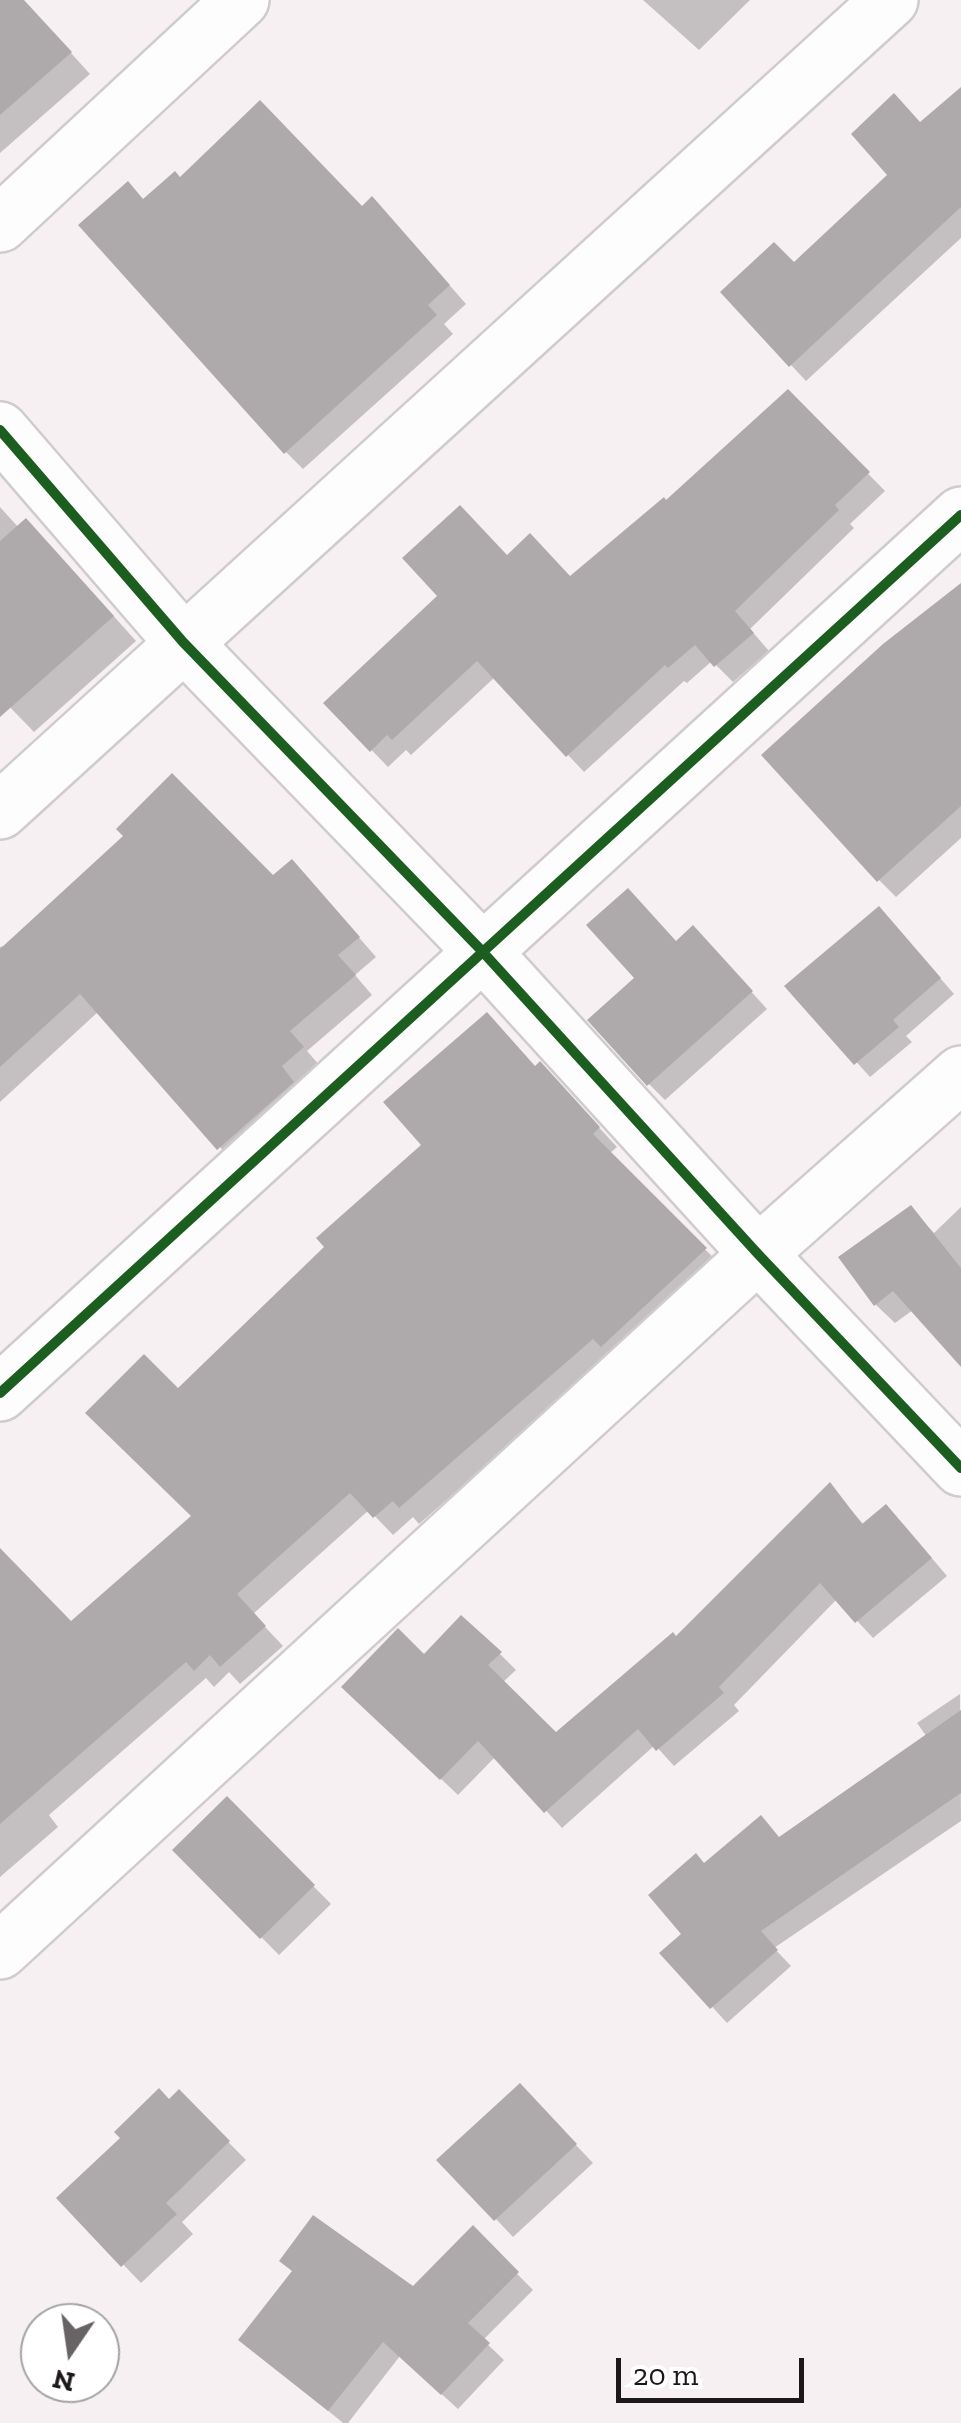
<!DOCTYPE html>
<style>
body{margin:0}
#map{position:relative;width:961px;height:2423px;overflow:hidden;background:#f6f0f3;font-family:"Zilla Slab",serif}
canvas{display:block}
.north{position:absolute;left:20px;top:2303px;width:100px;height:100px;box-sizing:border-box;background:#fff;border:2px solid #a4a2a3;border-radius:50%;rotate:193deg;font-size:28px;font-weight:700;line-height:40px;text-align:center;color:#1c1719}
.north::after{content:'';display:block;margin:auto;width:35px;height:45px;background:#686365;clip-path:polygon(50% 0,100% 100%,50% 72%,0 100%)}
.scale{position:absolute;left:616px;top:2358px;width:188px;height:45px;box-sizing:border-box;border:5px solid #1c1719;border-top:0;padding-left:12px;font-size:30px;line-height:35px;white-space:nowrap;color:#1c1719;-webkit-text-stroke:8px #fff;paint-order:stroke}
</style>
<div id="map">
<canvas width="961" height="2423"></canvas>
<div class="north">N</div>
<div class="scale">20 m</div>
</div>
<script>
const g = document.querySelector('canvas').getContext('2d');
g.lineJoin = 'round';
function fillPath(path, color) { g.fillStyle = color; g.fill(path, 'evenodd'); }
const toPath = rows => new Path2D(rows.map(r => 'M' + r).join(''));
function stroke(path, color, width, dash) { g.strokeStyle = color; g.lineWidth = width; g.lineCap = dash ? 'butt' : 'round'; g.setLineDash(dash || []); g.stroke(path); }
fillPath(toPath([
 [0,0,23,0,90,74,0,153],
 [643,0,750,0,699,50],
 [961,90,961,238,806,381,791,365,794,265,890,175,921,125],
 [180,180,362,209,390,217,466,304,444,324,453,334,303,469,286,452,144,201],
 [788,392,885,491,850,524,854,528,750,629,769,651,733,682,712,661,687,683,684,681,584,772,495,677,411,755,406,750,388,767,326,703,507,558,571,579,666,503],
 [0,507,19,528,50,545,136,641,34,732,0,697],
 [961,585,961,838,896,897,879,880],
 [273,878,310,881,376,957,355,975,372,995,307,1051,321,1067,237,1166,99,1011,0,1102,0,947],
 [893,924,954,994,906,1036,912,1042,870,1077,788,986],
 [676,943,709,945,767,1009,665,1100,649,1084,638,978],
 [536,1069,558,1083,617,1147,609,1154,724,1268,612,1356,419,1524,413,1517,393,1535,369,1510,253,1614,283,1646,240,1684,229,1672,214,1687,206,1678,49,1815,58,1827,0,1877,0,1550,71,1624,194,1517,178,1391],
 [961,1207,961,1364,913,1310,895,1323,875,1304,910,1208,934,1233],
 [830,1486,865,1526,903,1524,947,1576,873,1638,837,1599,734,1705,739,1711,674,1766,655,1745,562,1828,496,1756,458,1795,361,1703,424,1658,500,1654,516,1670,502,1683,556,1735,676,1639],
 [960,1694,961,1821,774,1948,791,1966,727,2023,663,1953,685,1934,705,1866,780,1839,927,1737,917,1723],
 [227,1799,331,1904,279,1955,175,1850],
 [179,2092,246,2160,182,2222,193,2234,141,2283,59,2198],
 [537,2104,593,2163,513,2237,496,2219],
 [473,2229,533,2290,483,2340,504,2360,458,2409,400,2356,348,2423,343,2423,241,2339,413,2289]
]), '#0003');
fillPath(toPath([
 [0,0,24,0,72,52,0,115],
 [961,87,961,207,789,367,720,292,774,242,794,262,887,175,851,134,894,93,920,122],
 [260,100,362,206,372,196,450,285,428,305,437,315,284,454,78,225,128,181,143,199,175,171,180,177],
 [788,389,870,472,835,505,839,510,735,611,754,633,714,667,695,645,668,668,665,665,566,757,477,661,392,740,387,735,370,752,323,703,437,596,402,558,460,505,507,555,530,533,570,576,664,497,666,500],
 [26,518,114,616,0,717,0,541],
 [961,583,961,806,877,882,761,755,883,644],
 [172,773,273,875,292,859,360,937,338,955,356,975,290,1031,304,1047,282,1066,294,1082,217,1150,80,994,0,1067,0,949,123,836,116,829],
 [628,888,676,941,693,925,753,991,647,1086,587,1020,634,978,586,925],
 [879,906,941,978,893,1020,899,1027,854,1065,784,986],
 [487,1012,535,1066,540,1061,600,1127,593,1134,707,1248,601,1347,593,1339,399,1508,393,1501,373,1518,350,1493,237,1594,266,1626,220,1667,210,1655,194,1671,186,1662,0,1824,0,1548,71,1621,191,1516,85,1413,144,1354,178,1388,324,1247,316,1238,421,1145,383,1102],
 [911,1205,961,1268,961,1367,893,1291,874,1306,838,1257],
 [830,1482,862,1524,886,1504,932,1558,855,1623,820,1583,719,1687,724,1693,656,1751,638,1729,544,1813,478,1741,440,1780,341,1687,398,1628,424,1654,461,1615,502,1652,488,1665,556,1732,673,1632,676,1636],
 [961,1710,961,1793,761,1931,778,1950,710,2009,659,1953,681,1934,648,1895,696,1853,704,1863,761,1815,779,1837],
 [227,1796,315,1885,260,1939,172,1850],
 [520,2083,577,2144,494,2221,436,2160],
 [159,2088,169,2099,179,2089,230,2141,166,2203,177,2214,121,2267,56,2198,120,2138,114,2132],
 [313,2215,413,2286,473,2225,519,2272,468,2323,490,2343,441,2395,383,2342,328,2411,238,2340,292,2271,279,2261]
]), '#aeaaac');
const minor = toPath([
 [0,224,241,0],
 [0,430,183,642,481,950,758,1254,961,1468],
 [0,811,890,0],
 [0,1393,961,515],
 [0,1951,758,1254,961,1074]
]);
stroke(minor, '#d0cbcd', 60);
stroke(minor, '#fefdfd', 55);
stroke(toPath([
 [0,430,183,642,481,950,758,1254,961,1468],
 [0,1393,961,515]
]), '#1b5e20', 10);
</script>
